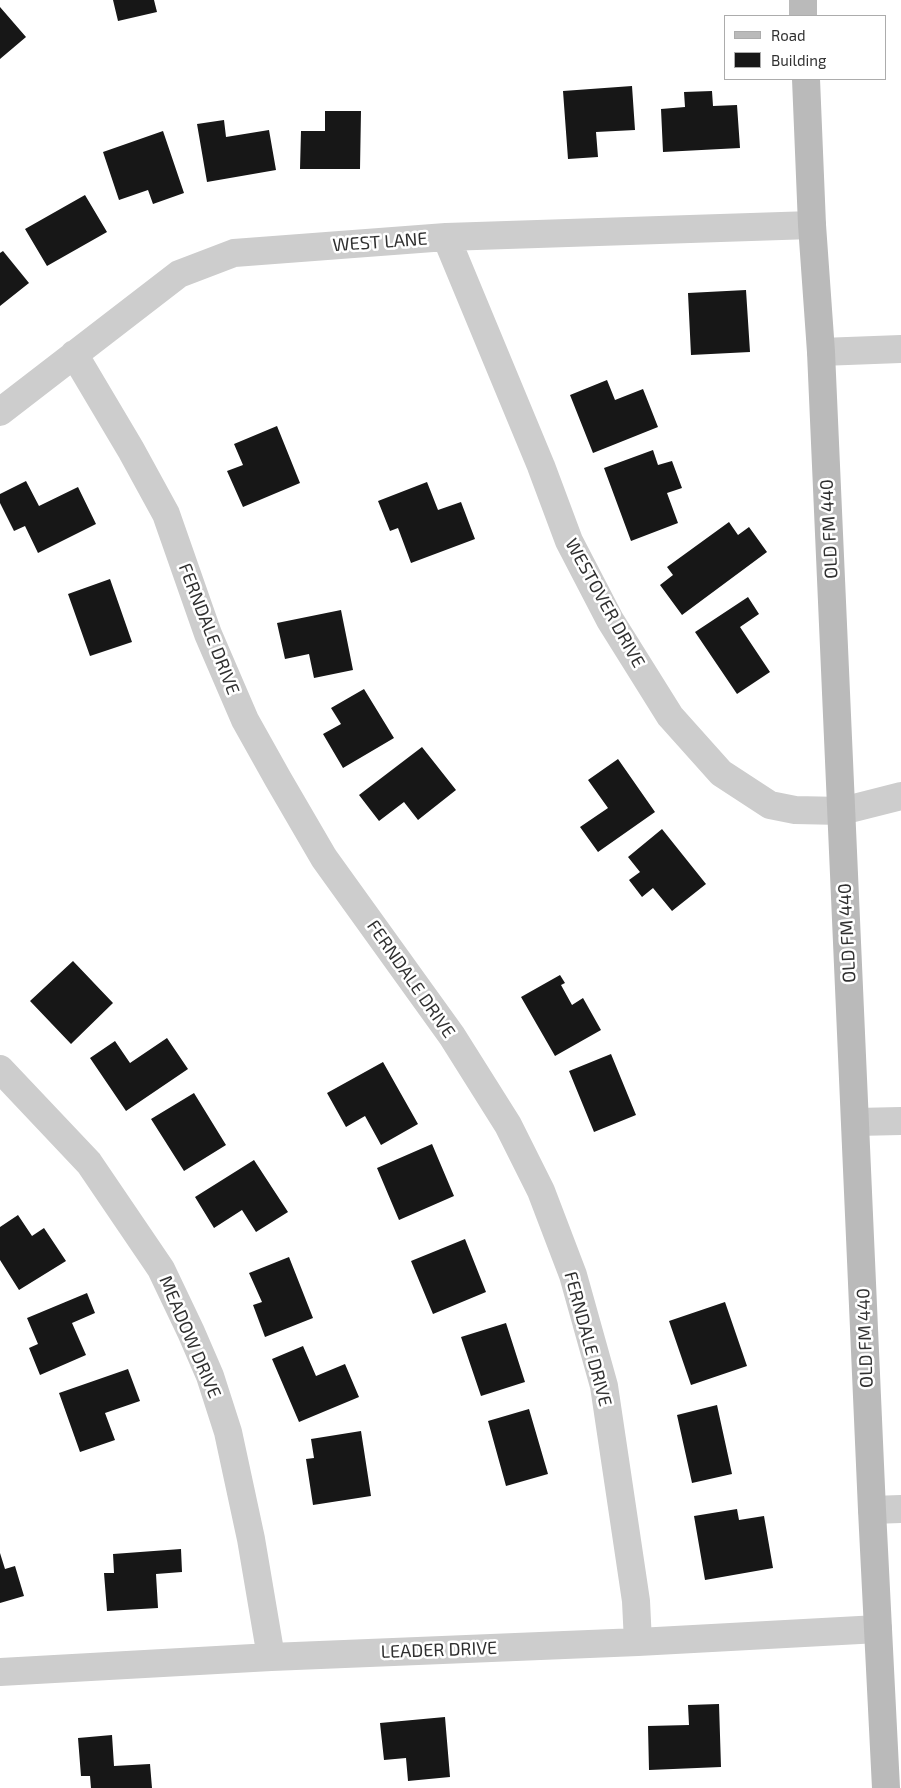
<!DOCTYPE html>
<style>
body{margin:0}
#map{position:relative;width:901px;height:1788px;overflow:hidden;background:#fff;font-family:"Exo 2",sans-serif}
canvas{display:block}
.legend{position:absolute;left:724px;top:15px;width:162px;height:65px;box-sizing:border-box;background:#fff;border:1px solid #acacac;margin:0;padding:6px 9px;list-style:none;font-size:15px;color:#303030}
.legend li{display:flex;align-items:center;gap:10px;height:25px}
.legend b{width:25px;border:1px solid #acacac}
</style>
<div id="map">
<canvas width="901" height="1788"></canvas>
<ul class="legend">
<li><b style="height:6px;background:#bababa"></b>Road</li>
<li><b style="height:14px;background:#171717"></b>Building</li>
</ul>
</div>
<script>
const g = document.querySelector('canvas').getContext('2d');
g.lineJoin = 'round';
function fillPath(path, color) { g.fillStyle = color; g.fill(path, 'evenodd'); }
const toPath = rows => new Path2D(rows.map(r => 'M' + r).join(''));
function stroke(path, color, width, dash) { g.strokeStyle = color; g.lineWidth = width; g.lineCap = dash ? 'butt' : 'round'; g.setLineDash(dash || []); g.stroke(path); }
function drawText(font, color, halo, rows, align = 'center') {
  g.font = font + ' "Exo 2",sans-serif'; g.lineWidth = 5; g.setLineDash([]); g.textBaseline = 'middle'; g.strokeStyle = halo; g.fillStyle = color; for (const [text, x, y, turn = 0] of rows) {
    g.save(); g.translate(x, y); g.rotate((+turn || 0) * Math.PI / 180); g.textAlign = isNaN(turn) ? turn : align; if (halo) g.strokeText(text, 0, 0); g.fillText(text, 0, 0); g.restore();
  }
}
fillPath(toPath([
 [113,0,154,0,157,12,118,21],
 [0,7,26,37,0,59],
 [632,86,635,130,596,132,598,157,568,159,563,91],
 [712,91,713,106,737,105,740,148,663,152,661,109,685,107,684,92],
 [325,111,361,111,360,169,300,169,301,131,325,131],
 [224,120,226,137,269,130,276,170,207,182,197,124],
 [163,131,184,193,153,204,148,190,119,200,103,152],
 [85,195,107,232,47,266,25,229],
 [3,251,29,283,0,306,0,253],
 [746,290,750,352,691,355,688,293],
 [607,380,615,400,643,389,658,427,593,453,570,395],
 [277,426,300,483,243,507,227,471,243,465,234,444],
 [653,450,658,465,672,461,682,488,667,493,678,523,631,541,604,468],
 [26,481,39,506,78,487,96,524,38,553,25,526,14,531,0,503,0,494],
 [427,482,438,510,461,502,475,539,411,563,398,528,390,531,378,501],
 [729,522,738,535,749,527,767,552,682,615,660,585,673,575,667,567],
 [110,579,132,642,90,656,68,594],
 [748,597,759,614,740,627,770,672,737,694,695,632],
 [341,610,353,670,314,678,309,654,285,659,277,623],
 [364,689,394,738,343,768,323,734,341,724,331,708],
 [422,747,456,790,418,820,404,802,379,821,359,795],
 [618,759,655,812,598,852,580,827,608,808,588,780],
 [662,829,706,884,672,911,653,888,642,897,629,880,640,872,628,857],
 [73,961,113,1003,71,1044,30,1001],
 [560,975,565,983,561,985,572,1005,583,998,601,1030,555,1056,521,997],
 [167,1038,188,1069,126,1111,90,1058,115,1041,130,1063],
 [611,1054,636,1115,594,1132,569,1071],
 [383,1062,418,1124,381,1145,365,1116,346,1127,327,1093],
 [194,1093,226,1145,184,1171,151,1119],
 [432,1144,454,1196,399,1220,377,1168],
 [254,1160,288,1212,256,1232,242,1210,214,1228,195,1197],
 [18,1215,32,1236,44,1228,66,1261,19,1290,0,1260,0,1227],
 [465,1239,486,1292,433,1314,411,1261],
 [289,1257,313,1318,265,1337,253,1305,262,1302,249,1273],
 [87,1293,95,1313,72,1323,86,1355,40,1375,29,1348,38,1344,27,1318],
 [725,1302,747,1366,691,1385,669,1321],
 [506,1323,525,1382,481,1396,461,1337],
 [303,1346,316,1376,345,1364,359,1397,299,1422,272,1359],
 [128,1369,140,1401,105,1413,115,1440,80,1452,59,1393],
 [717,1405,732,1474,692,1483,677,1415],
 [529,1409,548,1474,506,1486,488,1421],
 [361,1431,371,1496,313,1505,306,1459,314,1458,311,1439],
 [737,1509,739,1520,764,1516,773,1568,705,1580,694,1516],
 [181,1549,182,1572,156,1574,158,1608,107,1611,104,1573,114,1573,113,1554],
 [0,1553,5,1569,15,1566,24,1596,0,1603],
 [719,1704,721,1767,649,1770,648,1726,689,1725,688,1705],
 [445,1717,450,1777,408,1781,406,1758,384,1760,380,1723],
 [112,1735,114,1766,150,1764,152,1788,91,1788,90,1776,81,1776,78,1738]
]), '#171717');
stroke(toPath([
 [446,237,541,466,569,541,610,620,670,716,721,773,770,805,795,810,842,811,901,796],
 [821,352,901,349],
 [74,354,131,450,166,514,208,634,245,720,278,779,324,858,452,1036,508,1125,541,1191,573,1275,604,1386,636,1601,638,1642],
 [0,412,179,274,234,253,446,237,812,225],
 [0,1069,89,1163,161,1269,191,1332,210,1376,228,1432,251,1539,271,1657],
 [856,1122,901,1121],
 [872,1510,901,1509],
 [0,1672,271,1657,638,1642,878,1629]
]), '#cdcdcd', 28);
stroke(toPath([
 [803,0,803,16],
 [806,79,812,225,821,352,872,1510,886,1788]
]), '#bababa', 28);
drawText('18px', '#303030', '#fff', [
 ["WEST LANE",380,242,-4],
 ["OLD FM 440",829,529,-93],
 ["WESTOVER DRIVE",605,603,61],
 ["FERNDALE DRIVE",209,629,69],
 ["OLD FM 440",847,933,-93],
 ["FERNDALE DRIVE",411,979,55],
 ["MEADOW DRIVE",190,1337,67],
 ["OLD FM 440",865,1338,-92],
 ["FERNDALE DRIVE",588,1339,75],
 ["LEADER DRIVE",439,1650,-2]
]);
</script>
